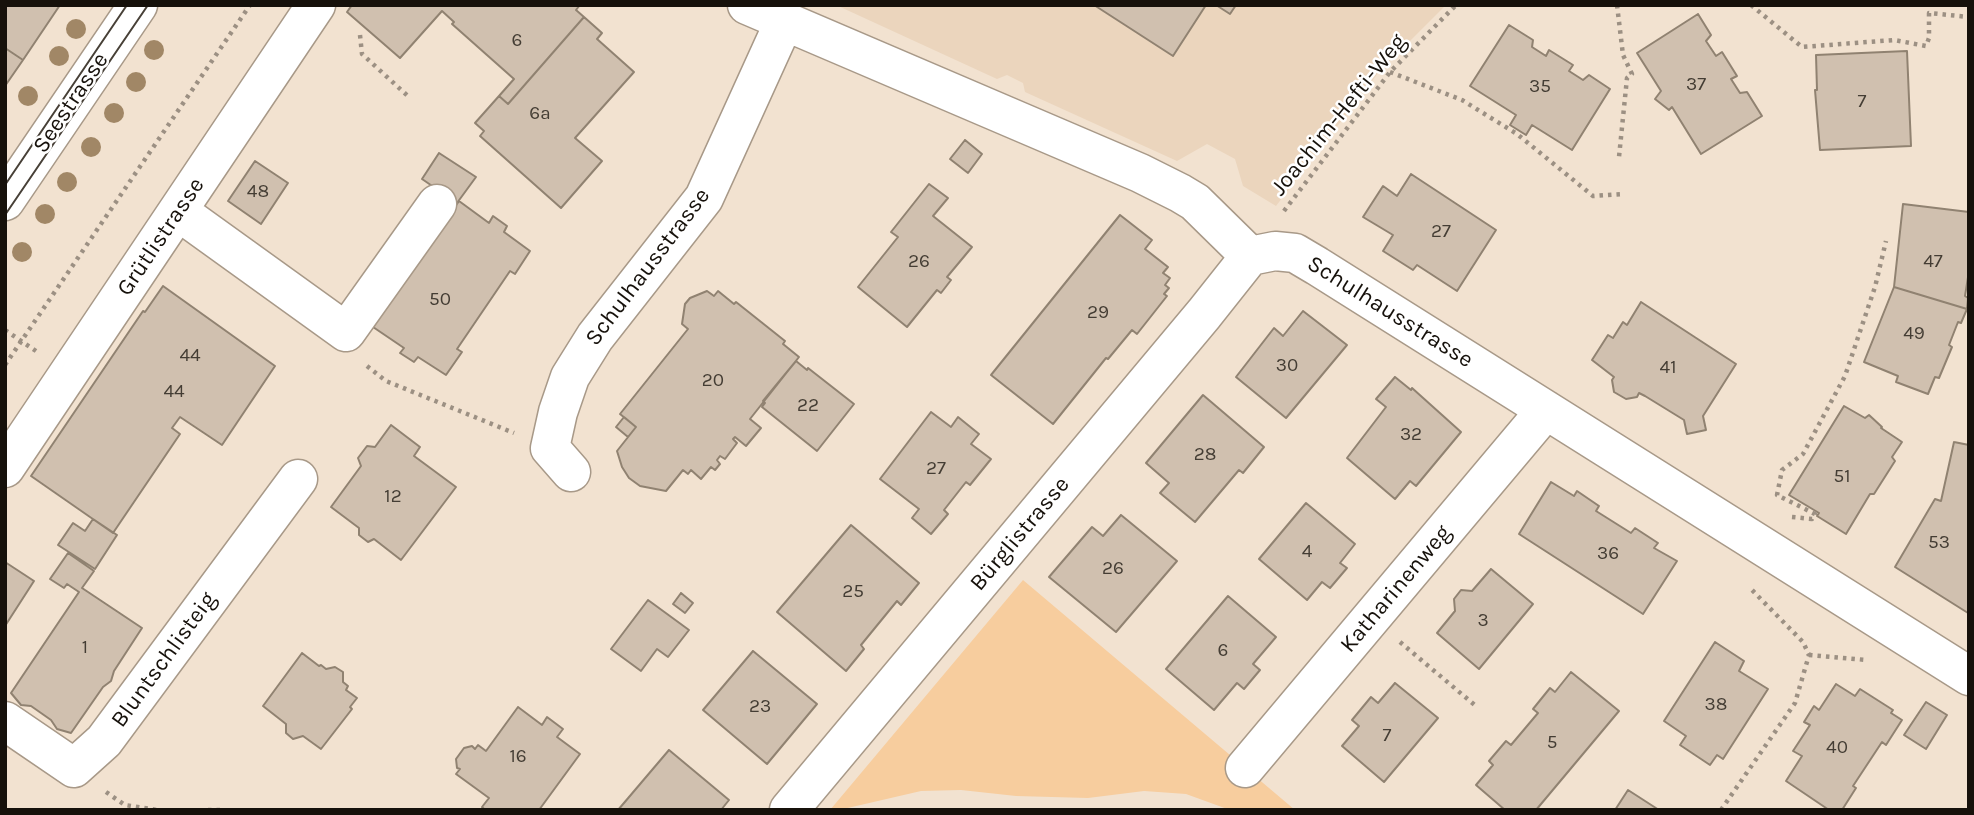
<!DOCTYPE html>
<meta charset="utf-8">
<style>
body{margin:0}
#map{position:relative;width:1974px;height:815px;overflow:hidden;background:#f2e2d0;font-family:Karla,sans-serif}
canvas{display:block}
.frame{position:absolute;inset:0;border:7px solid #16110b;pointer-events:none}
</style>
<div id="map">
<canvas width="1974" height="815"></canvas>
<div class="frame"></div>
</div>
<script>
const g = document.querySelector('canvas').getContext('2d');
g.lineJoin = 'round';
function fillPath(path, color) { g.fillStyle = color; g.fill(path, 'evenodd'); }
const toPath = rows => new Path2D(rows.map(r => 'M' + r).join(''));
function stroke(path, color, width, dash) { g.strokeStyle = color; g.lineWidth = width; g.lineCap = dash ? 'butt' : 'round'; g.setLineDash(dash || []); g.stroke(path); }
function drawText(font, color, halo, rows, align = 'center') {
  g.font = font + ' Karla,sans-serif'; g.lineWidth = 5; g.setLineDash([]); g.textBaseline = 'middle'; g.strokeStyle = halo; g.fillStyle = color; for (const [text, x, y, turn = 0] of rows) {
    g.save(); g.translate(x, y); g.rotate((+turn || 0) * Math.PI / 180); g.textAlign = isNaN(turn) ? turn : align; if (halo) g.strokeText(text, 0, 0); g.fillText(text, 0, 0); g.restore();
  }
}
fillPath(toPath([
 [836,5,1446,5,1379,72,1276,206,1243,186,1235,159,1207,144,1177,161,1025,92,1023,83,1007,75,997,79]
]), '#ebd5bd');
fillPath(toPath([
 [1023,580,1295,810,1230,810,1186,794,1144,791,1088,798,1016,796,961,790,921,791,839,810,830,810]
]), '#f7cd9e');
const building = toPath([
 [5,5,60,5,23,60,5,48,5,5],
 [352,5,580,5,576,10,584,17,508,104,499,96,514,79,452,24,454,22,442,11,400,58,347,12,352,5],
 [1094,5,1206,5,1173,56,1094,5],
 [1216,5,1236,5,1230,14,1216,5],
 [1698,14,1711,35,1706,41,1716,56,1722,52,1737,76,1731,79,1740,93,1747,92,1762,116,1701,154,1672,107,1669,110,1655,99,1661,91,1637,53,1698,14],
 [584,17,602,33,597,39,634,72,575,138,602,161,561,208,480,136,484,131,475,123,499,96,508,104,584,17],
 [1509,25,1533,40,1532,47,1546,56,1549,50,1573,65,1569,71,1583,80,1589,75,1610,89,1572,150,1532,125,1526,135,1510,125,1516,115,1470,86,1509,25],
 [5,48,23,60,5,86,5,48],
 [1907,51,1911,146,1820,150,1815,90,1817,90,1816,55,1907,51],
 [965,140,982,154,968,173,950,159,965,140],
 [439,153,476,177,457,203,422,179,439,153],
 [255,161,288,183,261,224,228,201,255,161],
 [1411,174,1496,230,1457,291,1417,265,1413,270,1383,251,1393,235,1363,217,1383,186,1397,196,1411,174],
 [929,184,948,198,933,216,972,247,947,277,951,280,941,293,937,290,907,327,858,287,898,237,891,232,929,184],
 [459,201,489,223,493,216,507,226,504,232,530,251,515,274,510,271,457,349,462,352,446,375,418,357,414,362,400,353,404,348,373,327,459,201],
 [1903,204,1969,212,1969,271,1965,296,1968,298,1967,309,1894,287,1903,204],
 [1120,215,1152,240,1145,249,1168,267,1163,273,1170,278,1165,285,1169,288,1164,294,1167,296,1137,334,1132,330,1108,359,1106,358,1053,424,991,375,1120,215],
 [163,286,275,366,222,445,180,417,172,428,180,434,113,533,31,476,143,311,145,312,163,286],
 [1894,287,1967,309,1961,323,1958,322,1949,345,1952,347,1939,378,1935,377,1928,394,1896,382,1898,376,1864,362,1894,287],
 [707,291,714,296,718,291,734,304,736,302,785,341,783,344,799,357,750,419,761,428,746,446,735,437,733,439,737,443,725,459,720,456,717,460,720,464,715,470,711,467,701,479,691,470,688,474,683,470,666,491,640,486,629,478,622,467,617,451,636,427,620,414,688,329,682,324,685,304,690,298,707,291],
 [1641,302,1736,364,1703,416,1706,430,1687,434,1684,420,1645,396,1639,393,1637,397,1626,399,1614,392,1612,380,1614,377,1592,360,1608,335,1613,338,1623,322,1627,325,1641,302],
 [1303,311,1347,345,1286,418,1236,377,1274,328,1283,336,1303,311],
 [796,361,807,370,808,368,854,404,817,451,762,407,765,403,763,401,796,361],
 [1395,377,1411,390,1412,388,1461,432,1416,486,1410,481,1395,499,1347,458,1386,407,1376,399,1395,377],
 [1203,395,1264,447,1243,473,1239,470,1195,522,1160,493,1169,483,1146,463,1203,395],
 [1844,406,1865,418,1869,415,1882,427,1881,428,1902,442,1892,457,1895,461,1874,494,1870,494,1846,534,1817,516,1819,513,1789,495,1844,406],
 [931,412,951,427,958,417,979,434,971,444,991,459,970,485,966,482,944,510,948,514,931,534,912,518,919,509,880,479,931,412],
 [624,417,636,427,628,437,616,427,624,417],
 [391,425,420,447,414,456,456,487,401,560,374,539,368,542,359,535,359,528,331,507,361,466,358,458,367,446,375,447,391,425],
 [1954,442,1969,445,1968,613,1895,567,1935,499,1941,501,1954,442],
 [1551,482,1574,496,1577,491,1599,506,1596,511,1631,533,1635,528,1658,543,1654,548,1677,561,1643,614,1519,534,1551,482],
 [1306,503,1355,544,1340,563,1347,568,1330,588,1322,582,1307,600,1259,559,1306,503],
 [1121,515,1177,561,1116,632,1049,577,1092,527,1103,536,1121,515],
 [93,519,117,535,95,569,58,545,73,523,85,531,93,519],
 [851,525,919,583,901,605,897,601,861,645,864,649,846,671,777,612,851,525],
 [68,553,94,571,82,588,142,628,114,671,111,681,103,687,71,733,57,729,51,720,31,706,21,705,11,693,79,592,67,584,64,588,50,579,68,553],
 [5,562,34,581,5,626,5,562],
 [1491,569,1533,604,1479,669,1437,633,1455,611,1454,599,1461,590,1472,591,1491,569],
 [681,593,693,603,685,613,673,604,681,593],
 [1228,596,1276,637,1253,664,1260,670,1244,689,1237,683,1214,710,1166,669,1228,596],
 [648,600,689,630,668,657,657,649,641,671,611,649,648,600],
 [1715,642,1744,661,1739,671,1768,689,1723,759,1717,755,1710,765,1680,745,1686,736,1664,721,1715,642],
 [753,651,817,704,767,764,703,710,753,651],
 [302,653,319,666,321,665,326,669,335,667,343,672,343,682,348,686,346,690,357,698,350,707,352,709,321,749,303,736,293,739,286,733,286,724,263,706,302,653],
 [1571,672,1619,711,1536,810,1505,810,1476,785,1493,765,1489,761,1506,741,1511,745,1538,713,1533,709,1550,688,1555,692,1571,672],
 [1395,683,1438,718,1384,782,1342,746,1359,726,1352,720,1371,697,1378,703,1395,683],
 [1836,684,1855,696,1860,689,1893,710,1891,713,1902,720,1886,745,1882,742,1853,786,1856,788,1842,810,1829,810,1786,781,1802,756,1793,751,1810,725,1804,722,1814,706,1819,710,1836,684],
 [1926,702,1947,715,1926,749,1904,735,1926,702],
 [518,707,542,725,547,717,563,729,557,737,580,754,539,810,485,810,482,807,489,798,456,774,460,769,457,768,456,759,464,748,472,746,475,749,478,745,486,751,518,707],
 [669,750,729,800,721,810,618,810,669,750],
 [1628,790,1659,810,1615,810,1628,790]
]);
fillPath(building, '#d0c0af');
stroke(building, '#908271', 2);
const minor = toPath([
 [747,5,1140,173,1180,193,1195,202,1250,256],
 [5,201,138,5],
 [178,211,346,332,437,204],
 [1250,256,1275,251,1295,253,1317,266,1969,676],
 [5,468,316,5],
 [571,472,550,448,558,412,570,377,595,337,704,198,784,22],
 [5,721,74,768,104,741,298,479],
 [1245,768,1546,410],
 [789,810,1204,314,1250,256]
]);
stroke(minor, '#a89988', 41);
stroke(toPath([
 [1617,5,1623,55,1632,74,1627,78,1619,157],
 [1751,5,1802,47,1894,40,1926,46,1929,38,1929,13,1969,17],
 [360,35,362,54,410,98],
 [1390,72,1462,100,1517,134,1593,196,1623,194],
 [1284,211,1390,72,1456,5],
 [5,330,36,351],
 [5,365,250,5],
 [367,366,386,381,514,433],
 [1792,517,1812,519,1815,514,1777,495,1782,470,1803,454,1845,376,1875,287,1886,241],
 [1400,642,1477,707],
 [1809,655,1867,660],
 [106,792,125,805,157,810],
 [208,810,222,810],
 [1721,810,1795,703,1809,655,1803,642,1751,589]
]), '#9c9083', 4.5, [3.5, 5]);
stroke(minor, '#fff', 38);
stroke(toPath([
 [5,185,127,5],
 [5,215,148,5]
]), '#474037', 2);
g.fillStyle = '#a18766';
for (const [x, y] of [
 [76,29],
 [154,50],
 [59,56],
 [136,82],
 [28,96],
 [114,113],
 [91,147],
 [67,182],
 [45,214],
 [22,252]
]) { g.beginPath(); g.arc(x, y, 10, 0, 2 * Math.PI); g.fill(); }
drawText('19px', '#443d34', null, [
 ["6",517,41],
 ["37",1696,85],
 ["35",1540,87],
 ["7",1862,102],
 ["6a",540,114],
 ["48",258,192],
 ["27",1441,232],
 ["26",919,262],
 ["47",1933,262],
 ["50",440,300],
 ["29",1098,313],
 ["49",1914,334],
 ["44",190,356],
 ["30",1287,366],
 ["41",1668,368],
 ["20",713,381],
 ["44",174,392],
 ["22",808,406],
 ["32",1411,435],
 ["28",1205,455],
 ["27",936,469],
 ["51",1842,477],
 ["12",393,497],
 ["53",1939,543],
 ["4",1307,552],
 ["36",1608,554],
 ["26",1113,569],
 ["25",853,592],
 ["3",1483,621],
 ["1",85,648],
 ["6",1223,651],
 ["38",1716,705],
 ["23",760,707],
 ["7",1387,736],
 ["5",1552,743],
 ["40",1837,748],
 ["16",518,757]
]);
drawText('23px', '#16110b', '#fff', [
 ["Seestrasse",71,103,-56],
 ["Joachim-Hefti-Weg",1339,115,-51],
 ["Grütlistrasse",161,237,-56],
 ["Schulhausstrasse",648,267,-53],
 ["Schulhausstrasse",1390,312,32],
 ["Bürglistrasse",1020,534,-50],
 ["Katharinenweg",1396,589,-50],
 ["Bluntschlisteig",164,660,-54]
]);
</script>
